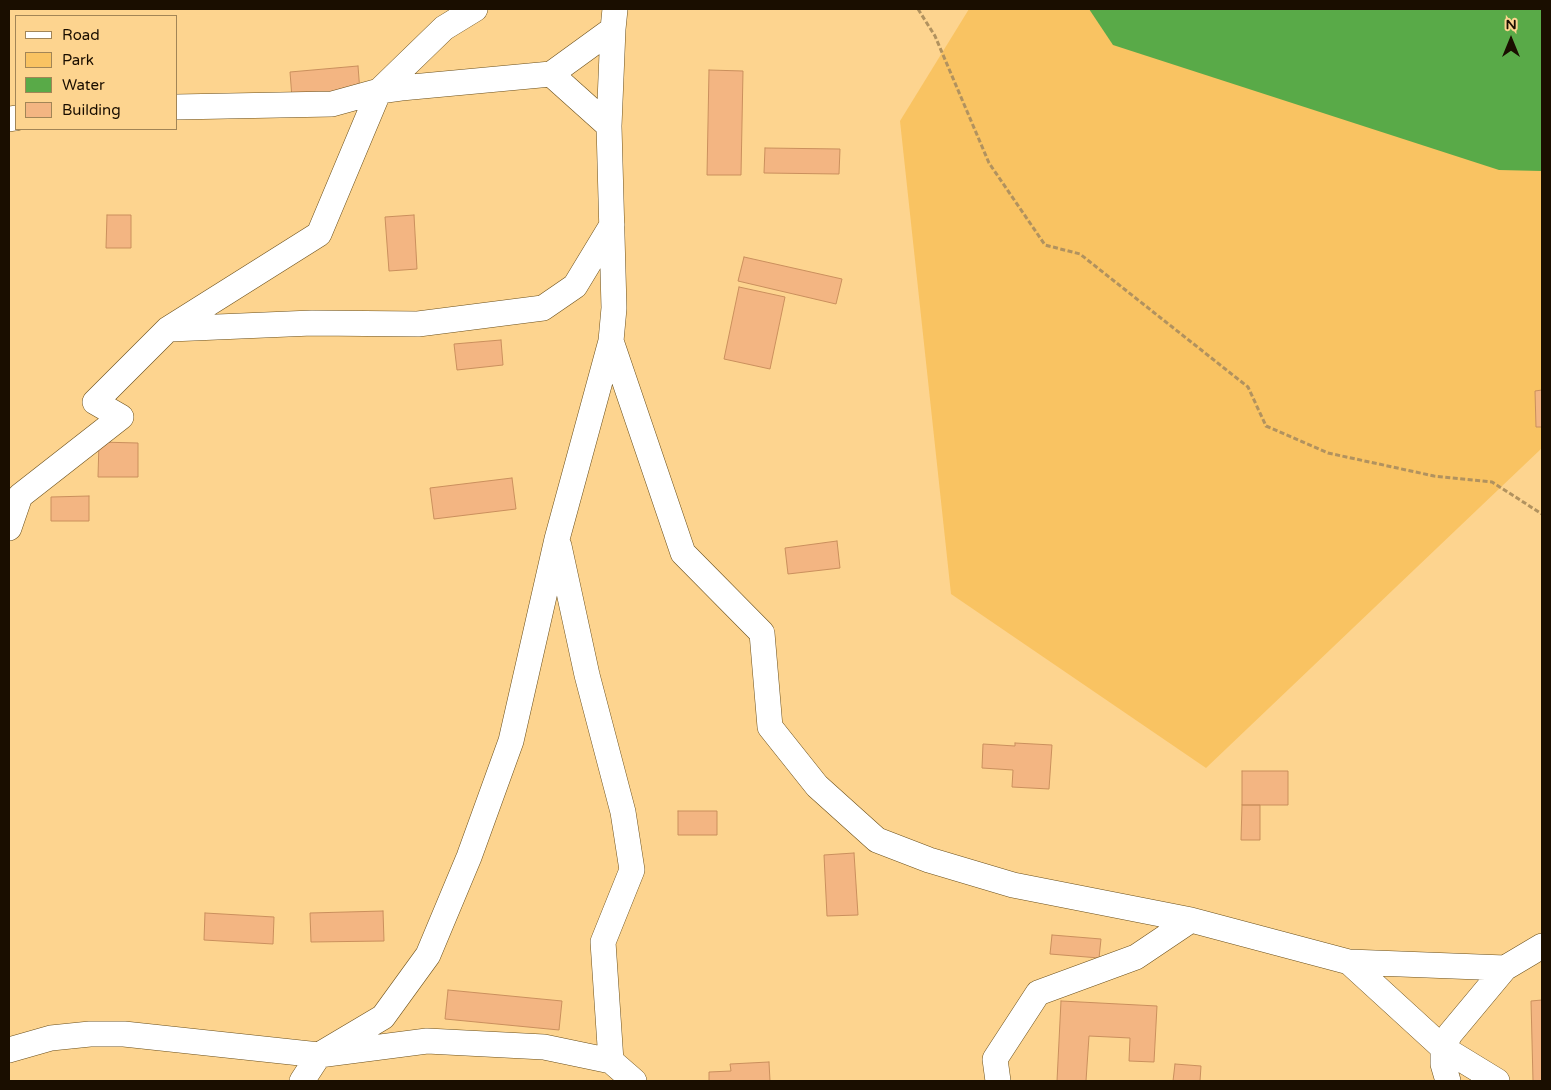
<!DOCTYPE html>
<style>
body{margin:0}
#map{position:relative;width:1551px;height:1090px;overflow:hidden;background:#fdd48f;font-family:"Varela Round",sans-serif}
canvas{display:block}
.frame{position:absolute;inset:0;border:10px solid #1a0e00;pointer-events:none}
.legend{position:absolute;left:15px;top:15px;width:162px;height:115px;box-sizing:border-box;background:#fdd48f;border:1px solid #a28556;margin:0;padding:6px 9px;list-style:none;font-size:15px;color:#1a0e00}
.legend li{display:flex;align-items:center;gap:10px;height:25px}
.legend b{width:25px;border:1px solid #a28556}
.north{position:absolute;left:1486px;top:15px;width:50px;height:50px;-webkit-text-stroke:4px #fdd48f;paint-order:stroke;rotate:0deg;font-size:14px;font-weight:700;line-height:20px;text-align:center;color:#1a0e00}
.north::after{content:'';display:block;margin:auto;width:18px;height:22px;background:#1a0e00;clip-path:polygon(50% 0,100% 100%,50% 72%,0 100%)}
</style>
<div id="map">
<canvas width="1551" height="1090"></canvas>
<div class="frame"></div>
<ul class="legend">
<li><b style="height:6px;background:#fff"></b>Road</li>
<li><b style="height:14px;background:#f9c362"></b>Park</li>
<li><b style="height:14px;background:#59aa48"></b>Water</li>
<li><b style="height:14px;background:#f3b582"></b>Building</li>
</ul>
<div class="north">N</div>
</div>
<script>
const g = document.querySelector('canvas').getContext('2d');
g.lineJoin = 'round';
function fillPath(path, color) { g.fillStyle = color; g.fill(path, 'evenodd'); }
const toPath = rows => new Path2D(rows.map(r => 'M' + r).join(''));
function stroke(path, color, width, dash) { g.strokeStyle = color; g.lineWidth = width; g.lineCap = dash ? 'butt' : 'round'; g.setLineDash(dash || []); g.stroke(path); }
fillPath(toPath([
 [969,9,1542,9,1542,448,1206,768,951,594,900,121]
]), '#f9c362');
fillPath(toPath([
 [1089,9,1542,9,1542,171,1499,170,1113,45]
]), '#59aa48');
const building = toPath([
 [358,66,360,92,292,98,290,72,358,66],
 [709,70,743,71,741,175,707,175,709,70],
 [765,148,840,149,839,174,764,173,765,148],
 [107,215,131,215,131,248,106,248,107,215],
 [414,215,417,269,389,271,385,217,414,215],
 [744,257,842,279,836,304,738,281,744,257],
 [739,287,785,297,770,369,724,359,739,287],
 [501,340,503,365,457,370,454,344,501,340],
 [1542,390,1542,427,1536,427,1535,391,1542,390],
 [99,442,138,443,138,477,98,477,99,442],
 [512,478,516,509,434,519,430,488,512,478],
 [89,496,89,521,51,521,51,497,89,496],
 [837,541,840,568,788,574,785,548,837,541],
 [1015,743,1052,745,1049,789,1012,787,1013,770,982,768,983,744,1015,746,1015,743],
 [1242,771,1288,771,1288,805,1242,805,1242,771],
 [1242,805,1260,805,1260,840,1241,840,1242,805],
 [678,811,717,811,717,835,678,835,678,811],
 [854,853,858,915,827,916,824,855,854,853],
 [383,911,384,941,311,942,310,913,383,911],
 [205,913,274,917,273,944,204,940,205,913],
 [1052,935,1101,939,1099,958,1050,954,1052,935],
 [448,990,562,1001,559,1030,445,1019,448,990],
 [1542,1000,1542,1081,1533,1081,1531,1001,1542,1000],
 [1061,1001,1157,1006,1154,1062,1129,1061,1130,1038,1089,1036,1086,1081,1057,1081,1061,1001],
 [769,1062,770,1081,698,1081,709,1081,709,1072,731,1071,730,1064,769,1062],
 [1175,1064,1201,1066,1200,1081,1173,1081,1175,1064]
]);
fillPath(building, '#f3b582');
stroke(building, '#ca8f5d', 1);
const street = toPath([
 [551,74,609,126],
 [176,107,332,104,379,91,401,88,551,74,613,29],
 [9,119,16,118],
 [170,329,312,323,418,324,543,308,575,286,612,225],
 [611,341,683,553,762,633,770,727,817,786,877,840,929,860,1013,885,1191,920,1349,962,1505,968],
 [9,528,20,496,121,417,95,402,168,329,319,234,379,91,444,28,475,9],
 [559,546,587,675,623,812,632,870,603,942,611,1061],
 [1349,962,1443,1048,1497,1081],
 [9,1050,51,1038,90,1034,124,1034,319,1055,427,1041,544,1047,611,1061,634,1081],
 [302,1081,319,1055,383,1017,428,955,469,857,511,741,557,539,611,341,614,308,609,126,613,29,615,9],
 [998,1081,995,1059,1038,993,1136,957,1191,920],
 [1448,1081,1443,1064,1443,1048,1450,1034,1505,968,1542,946]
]);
stroke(street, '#6b4f1a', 26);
stroke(toPath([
 [918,9,935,36,989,163,1045,245,1080,254,1248,387,1266,426,1328,453,1434,476,1492,482,1542,514]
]), '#b1925f', 3, [5, 2.5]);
stroke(street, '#fff', 25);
</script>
